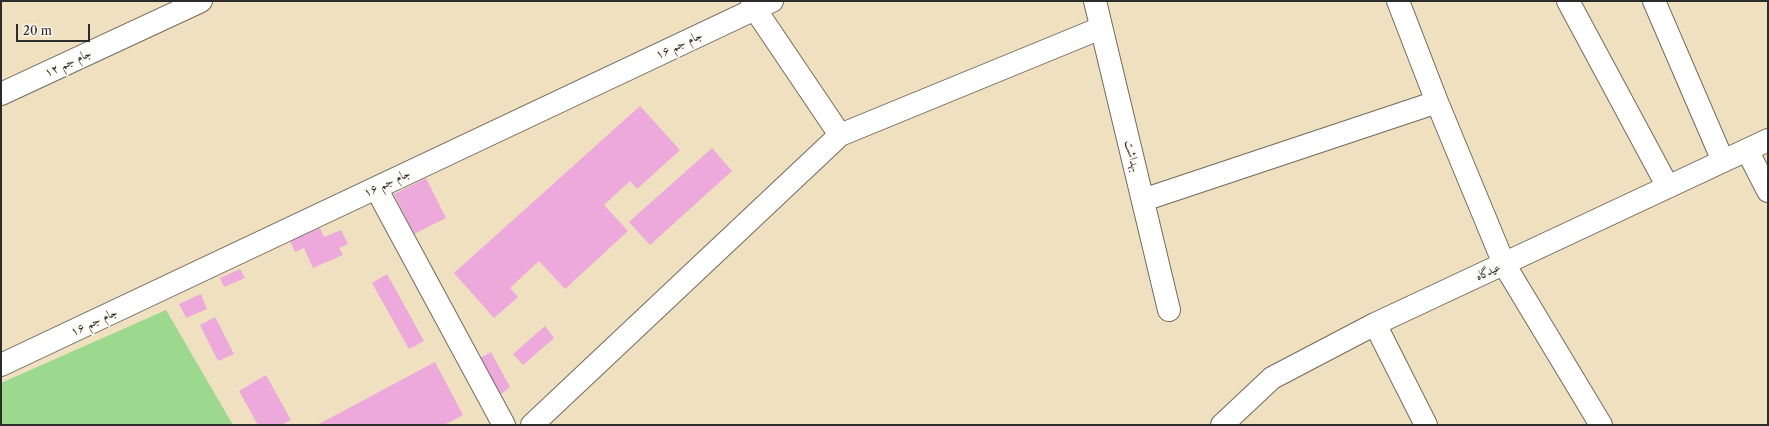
<!DOCTYPE html>
<meta charset="utf-8">
<style>
body{margin:0}
#map{position:relative;width:1769px;height:426px;overflow:hidden;background:#efe1c0;font-family:"Libre Caslon Text",serif}
canvas{display:block}
.frame{position:absolute;inset:0;border:2px solid #2b2b2b;pointer-events:none}
.scale{position:absolute;left:16px;top:24px;width:74px;height:18px;box-sizing:border-box;border:2px solid #2b2b2b;border-top:0;padding-left:5px;font-size:12px;line-height:14px;white-space:nowrap;color:#2b2b2b;-webkit-text-stroke:3px #fbf7ec;paint-order:stroke}
</style>
<div id="map">
<canvas width="1769" height="426"></canvas>
<div class="frame"></div>
<div class="scale">20 m</div>
</div>
<script>
const g = document.querySelector('canvas').getContext('2d');
g.lineJoin = 'round';
function fillPath(path, color) { g.fillStyle = color; g.fill(path, 'evenodd'); }
const toPath = rows => new Path2D(rows.map(r => 'M' + r).join(''));
function stroke(path, color, width, dash) { g.strokeStyle = color; g.lineWidth = width; g.lineCap = dash ? 'butt' : 'round'; g.setLineDash(dash || []); g.stroke(path); }
function drawText(font, color, halo, rows, align = 'center') {
  g.font = font + ' "Libre Caslon Text",Amiri,serif'; g.lineWidth = 3; g.setLineDash([]); g.textBaseline = 'middle'; g.strokeStyle = halo; g.fillStyle = color; for (const [text, x, y, turn = 0] of rows) {
    g.save(); g.translate(x, y); g.rotate((+turn || 0) * Math.PI / 180); g.textAlign = isNaN(turn) ? turn : align; if (halo) g.strokeText(text, 0, 0); g.fillText(text, 0, 0); g.restore();
  }
}
fillPath(toPath([
 [166,310,233,425,1,425,1,383]
]), '#9cd98e');
fillPath(toPath([
 [640,106,680,150,637,189,630,181,604,205,628,231,565,289,539,261,510,288,518,297,494,318,454,273],
 [712,148,732,171,650,245,629,222],
 [426,178,446,218,414,234,394,194],
 [320,228,324,237,341,230,348,244,339,248,343,255,313,268,304,248,295,252,290,241],
 [240,269,245,278,224,287,220,278],
 [387,274,424,341,409,349,372,283],
 [201,294,207,309,186,318,179,304],
 [215,317,234,354,218,361,200,325],
 [545,326,554,338,523,365,513,354],
 [491,352,510,387,499,396,480,358],
 [435,362,463,415,444,425,317,425],
 [266,375,291,420,281,425,258,425,239,391]
]), '#eda8dc');
const minor = toPath([
 [752,1,755,9,840,135],
 [1095,1,1169,310],
 [1568,1,1668,187],
 [1654,1,1723,161],
 [1,94,201,1],
 [1437,102,1504,264,1601,425],
 [1747,150,1768,191],
 [376,188,504,425],
 [1143,200,1437,102,1398,1],
 [1375,324,1426,425],
 [1,365,772,1],
 [532,425,840,135,1101,28],
 [1222,425,1272,378,1375,324,1768,140]
]);
stroke(minor, '#706b5f', 24);
stroke(minor, '#fff', 22);
drawText('12px', '#2b2b2b', '#fbf7ec', [
 ["جام جم ۱۶",679,45,-25],
 ["جام جم ۱۲",68,63,-25],
 ["بهداشت",1132,156,77],
 ["جام جم ۱۶",387,183,-25],
 ["عیدگاه",1488,272,-25],
 ["جام جم ۱۶",94,322,-25]
]);
</script>
